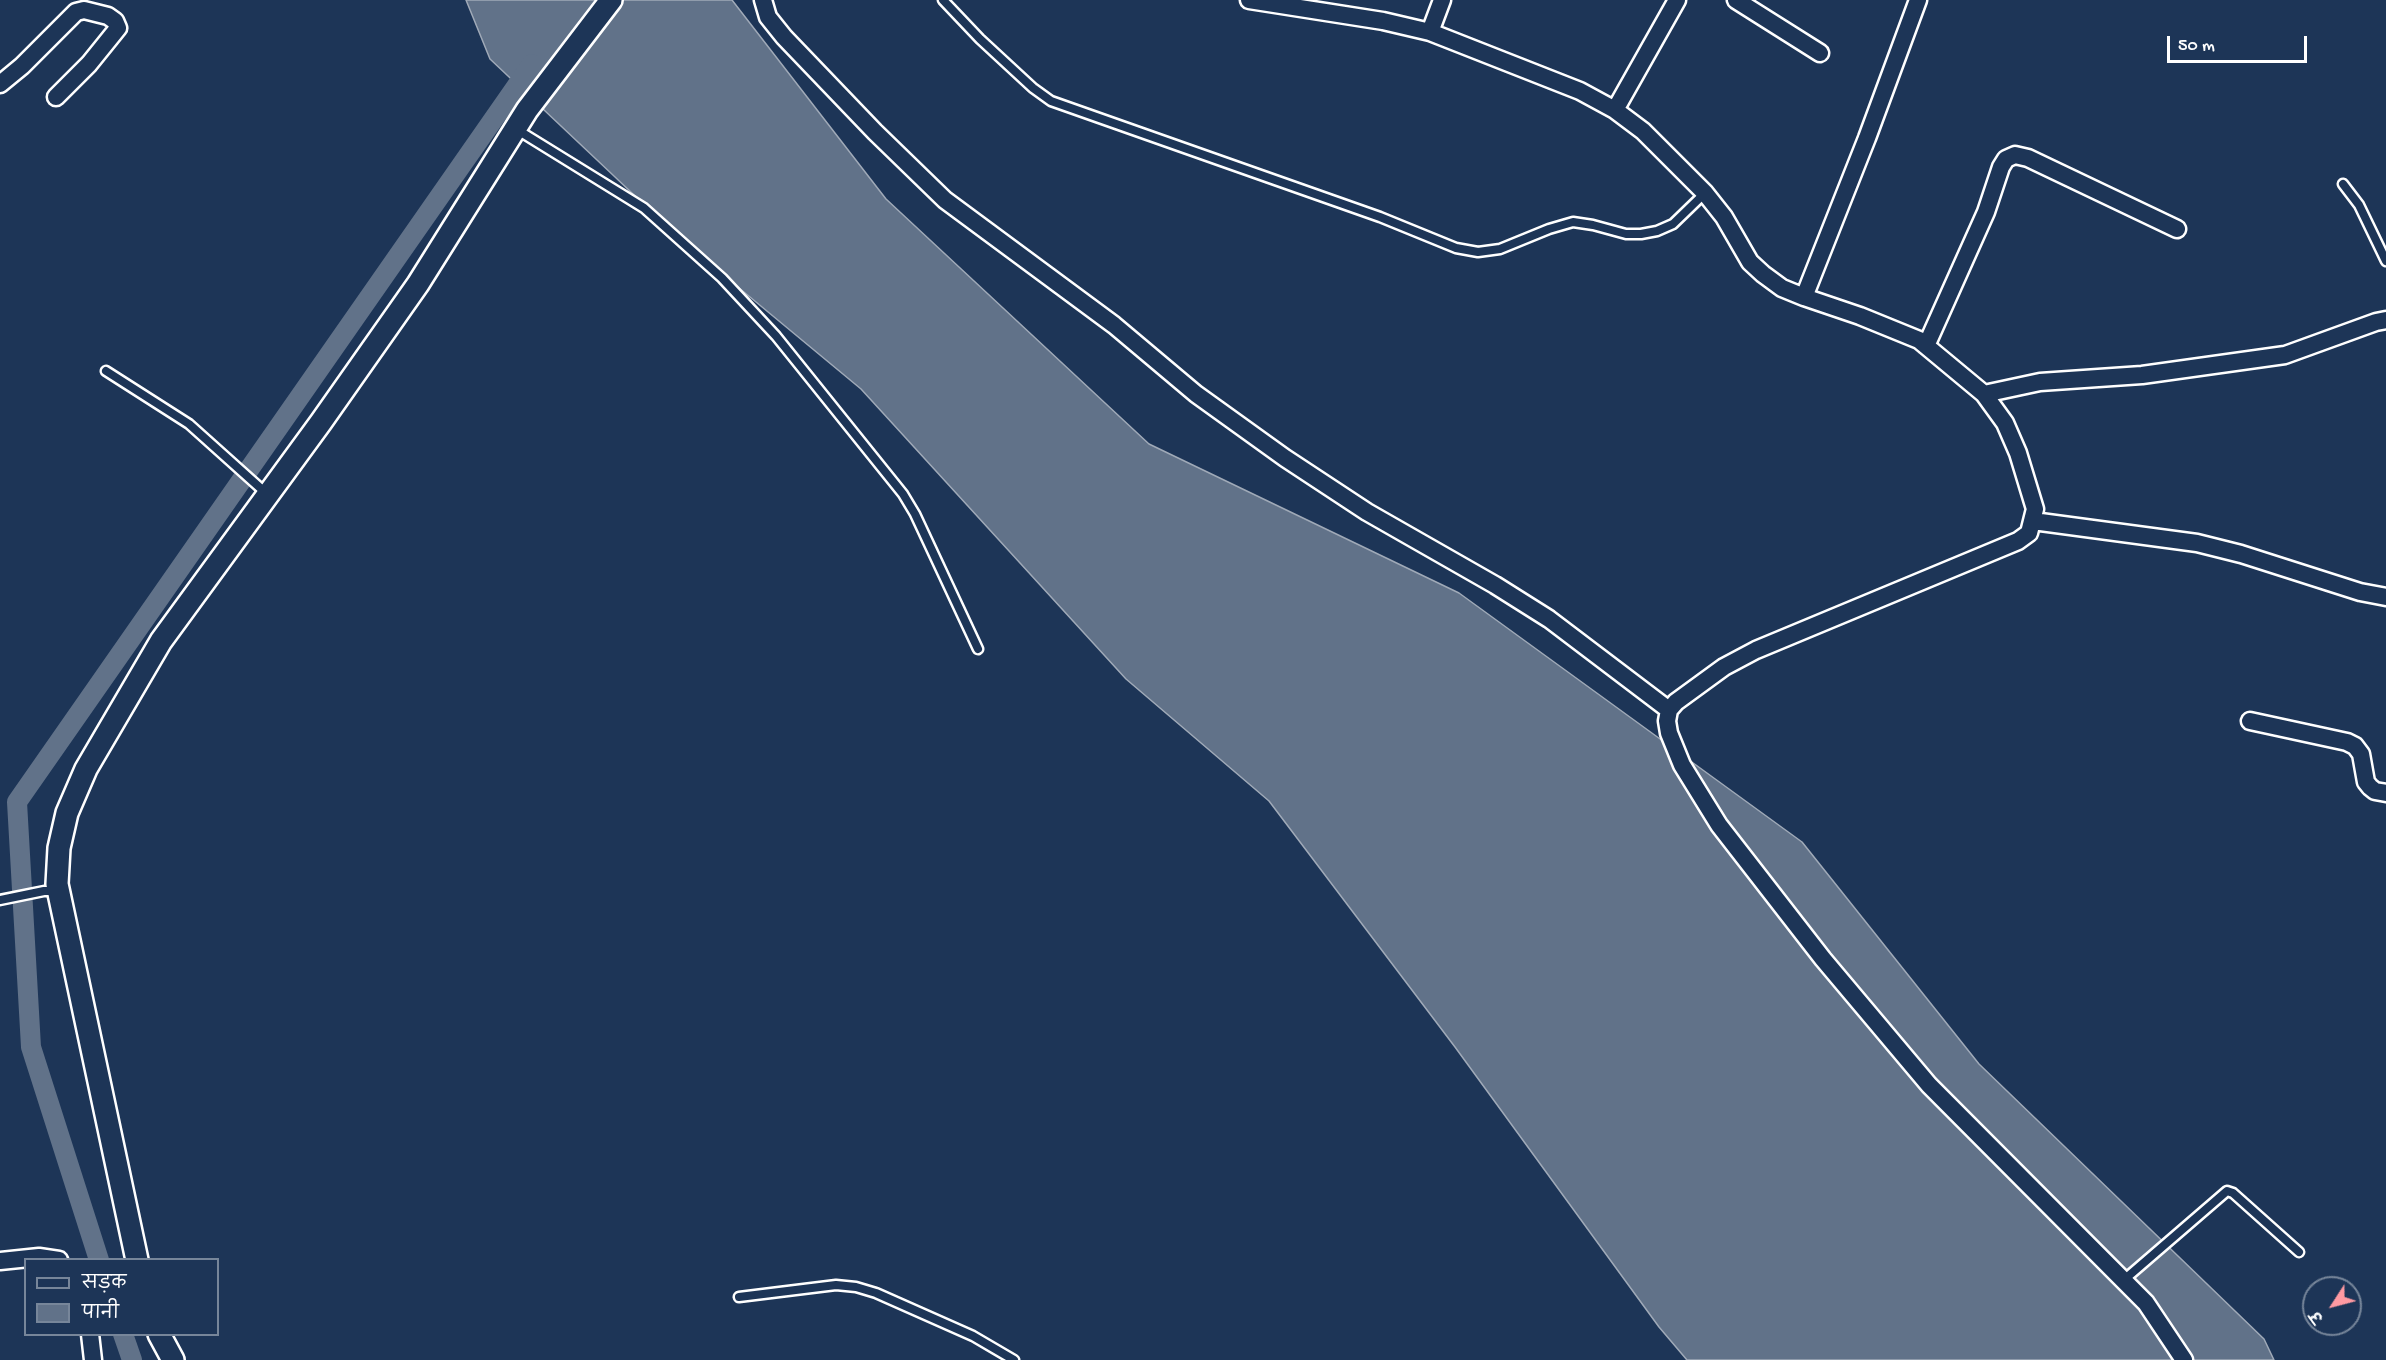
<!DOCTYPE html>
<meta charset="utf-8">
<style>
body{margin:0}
#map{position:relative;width:2386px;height:1360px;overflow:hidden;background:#1d3557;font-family:"Gochi Hand","Playpen Sans Deva",sans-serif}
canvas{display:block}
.legend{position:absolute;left:24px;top:1258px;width:195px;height:78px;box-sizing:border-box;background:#1d3557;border:2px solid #77869a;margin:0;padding:8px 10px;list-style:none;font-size:18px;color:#fff}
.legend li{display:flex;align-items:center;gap:12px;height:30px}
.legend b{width:30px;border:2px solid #77869a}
.north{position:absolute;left:2302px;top:1276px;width:60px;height:60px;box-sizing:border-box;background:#1d3557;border:2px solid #77869a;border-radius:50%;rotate:234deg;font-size:16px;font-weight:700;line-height:24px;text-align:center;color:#fff}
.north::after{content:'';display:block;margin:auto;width:21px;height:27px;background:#ff9aa2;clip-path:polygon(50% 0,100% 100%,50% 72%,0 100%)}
.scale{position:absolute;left:2167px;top:36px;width:140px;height:27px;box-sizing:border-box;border:3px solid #fff;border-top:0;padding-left:8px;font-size:18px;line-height:21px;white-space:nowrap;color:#fff;-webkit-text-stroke:4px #1d3557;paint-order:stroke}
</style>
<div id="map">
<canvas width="2386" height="1360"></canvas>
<ul class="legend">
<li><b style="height:8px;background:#1d3557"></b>सड़क</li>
<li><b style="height:16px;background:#617289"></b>पानी</li>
</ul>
<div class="north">उ</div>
<div class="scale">50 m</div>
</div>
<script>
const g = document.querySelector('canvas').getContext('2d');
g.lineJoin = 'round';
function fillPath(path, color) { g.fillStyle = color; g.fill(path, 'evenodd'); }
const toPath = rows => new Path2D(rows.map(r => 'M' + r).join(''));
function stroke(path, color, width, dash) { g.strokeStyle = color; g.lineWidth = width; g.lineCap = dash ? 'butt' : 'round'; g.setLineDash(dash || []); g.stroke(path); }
const water = toPath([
 [466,0,732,0,886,199,1149,444,1459,593,1802,842,1979,1064,2264,1339,2274,1360,1687,1360,1659,1327,1455,1047,1269,801,1126,679,861,389,686,244,490,59,466,0]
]);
fillPath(water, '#617289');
stroke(water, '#a0aab8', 1.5);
stroke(toPath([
 [99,1260,31,1047,17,802,532,64],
 [123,1334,132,1360]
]), '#617289', 20);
const service = toPath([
 [943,0,980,39,1033,88,1051,101,1380,217,1456,248,1478,252,1500,249,1549,229,1573,222,1593,225,1626,234,1641,234,1657,231,1673,224,1705,193],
 [516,129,644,208,722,278,776,336,903,494,915,514,978,649],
 [2343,184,2359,205,2386,261],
 [106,371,189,424,267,494],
 [0,900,44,891,58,891],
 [2125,1279,2227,1191,2233,1193,2299,1252],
 [739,1297,836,1285,856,1287,876,1293,973,1336,1014,1360]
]);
const minor = toPath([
 [763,0,768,17,784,37,875,132,945,200,1114,325,1196,394,1285,458,1367,512,1495,585,1549,619,1669,710],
 [1249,0,1383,21,1430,32,1580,91,1615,110,1643,131,1705,193,1724,217,1750,262,1763,274,1782,288,1804,297,1860,316,1919,340,1984,394,2005,423,2018,453,2035,509,2029,533,2018,541,1756,650,1724,667,1676,702,1669,710,1667,721,1669,733,1682,765,1719,825,1823,959,1929,1085,2146,1303,2184,1360],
 [1736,0,1820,53],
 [1430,32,1442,0],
 [0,84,22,66,76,12,84,10,108,16,115,21,118,28,114,33,89,64,56,97],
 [1615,110,1677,0],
 [1804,297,1867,138,1918,0],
 [1926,346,1986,212,2001,167,2006,159,2015,155,2028,158,2177,229],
 [1984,394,2040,382,2142,375,2285,355,2376,322,2386,320],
 [2033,521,2197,543,2241,554,2360,592,2386,597],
 [2250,721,2347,742,2355,746,2361,754,2366,782,2370,787,2375,791,2386,793],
 [0,1261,39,1257,59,1260],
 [90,1334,93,1360]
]);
const tertiary = toPath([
 [137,1260,57,884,59,848,67,813,86,769,161,641,321,422,418,284,527,110,611,0],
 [159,1334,173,1360]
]);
stroke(service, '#fff', 13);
stroke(minor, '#fff', 21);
stroke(tertiary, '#fff', 26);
stroke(service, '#1d3557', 8);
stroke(minor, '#1d3557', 16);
stroke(tertiary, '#1d3557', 21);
</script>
